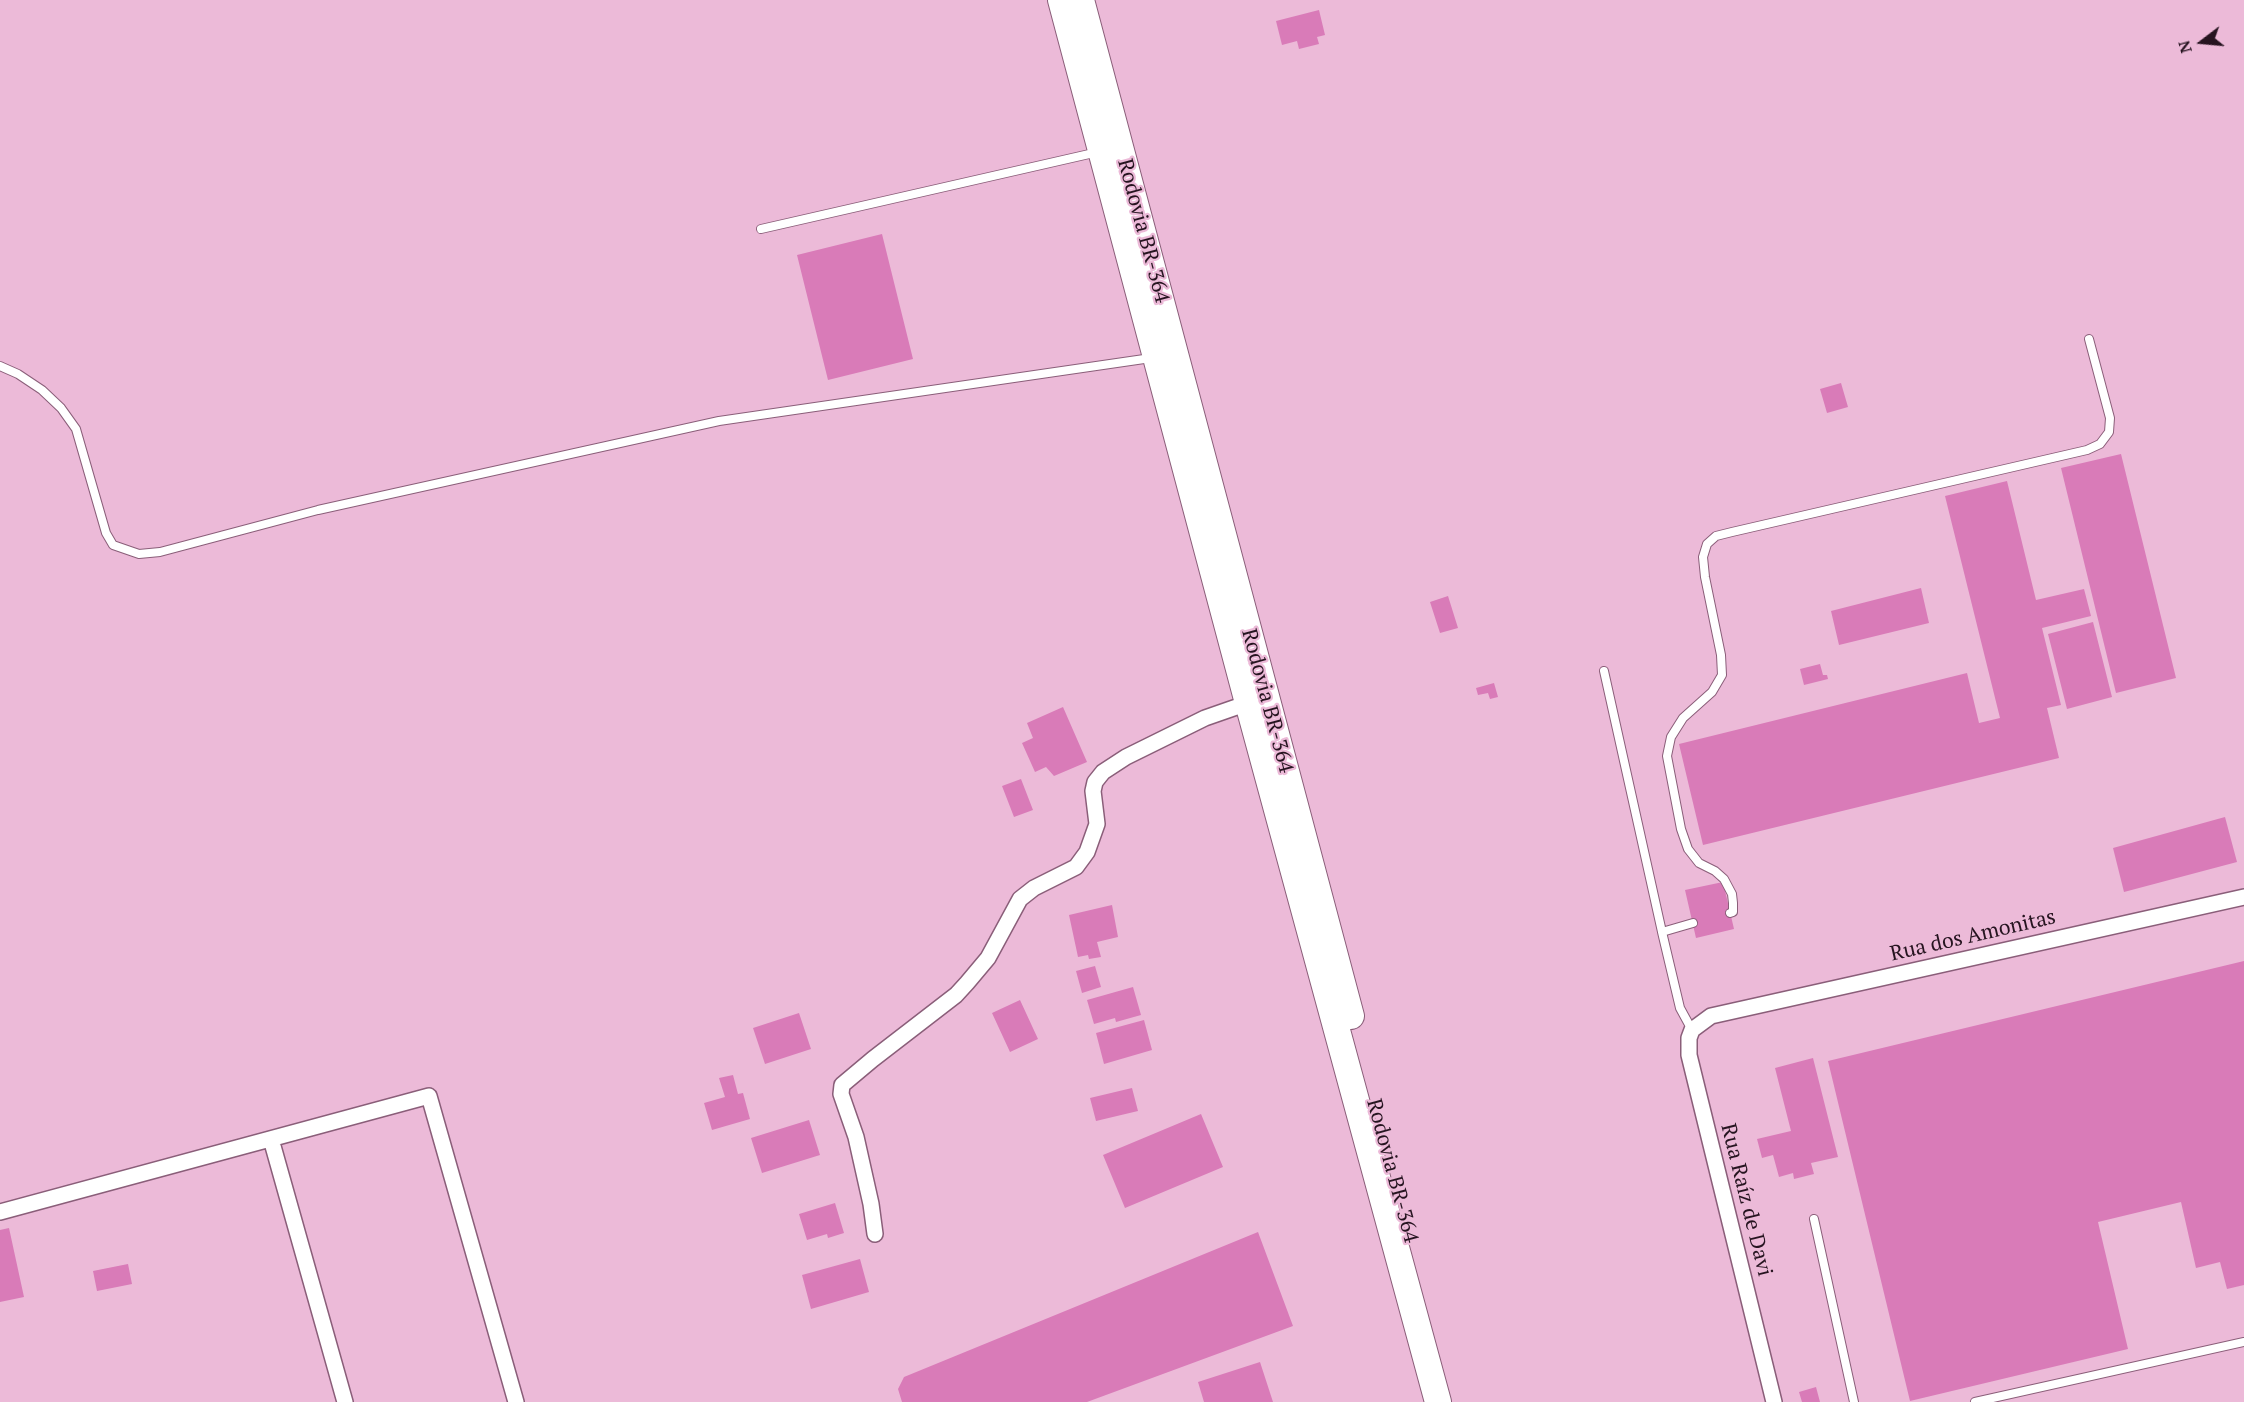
<!DOCTYPE html>
<meta charset="utf-8">
<style>
body{margin:0}
#map{position:relative;width:2244px;height:1402px;overflow:hidden;background:#ecbad8;font-family:"PT Serif",serif}
canvas{display:block}
.north{position:absolute;left:2172px;top:12px;width:60px;height:60px;-webkit-text-stroke:4px #ecbad8;paint-order:stroke;rotate:254deg;font-size:16px;font-weight:700;line-height:24px;text-align:center;color:#261420}
.north::after{content:'';display:block;margin:auto;width:21px;height:27px;background:#261420;clip-path:polygon(50% 0,100% 100%,50% 72%,0 100%)}
</style>
<div id="map">
<canvas width="2244" height="1402"></canvas>
<div class="north">N</div>
</div>
<script>
const g = document.querySelector('canvas').getContext('2d');
g.lineJoin = 'round';
function fillPath(path, color) { g.fillStyle = color; g.fill(path, 'evenodd'); }
const toPath = rows => new Path2D(rows.map(r => 'M' + r).join(''));
function stroke(path, color, width, dash) { g.strokeStyle = color; g.lineWidth = width; g.lineCap = dash ? 'butt' : 'round'; g.setLineDash(dash || []); g.stroke(path); }
function drawText(font, color, halo, rows, align = 'center') {
  g.font = font + ' "PT Serif",serif'; g.lineWidth = 4.5; g.setLineDash([]); g.textBaseline = 'middle'; g.strokeStyle = halo; g.fillStyle = color; for (const [text, x, y, turn = 0] of rows) {
    g.save(); g.translate(x, y); g.rotate((+turn || 0) * Math.PI / 180); g.textAlign = isNaN(turn) ? turn : align; if (halo) g.strokeText(text, 0, 0); g.fillText(text, 0, 0); g.restore();
  }
}
fillPath(toPath([
 [1319,10,1325,35,1317,37,1319,44,1299,49,1297,41,1282,45,1276,21],
 [882,234,913,359,828,380,797,255],
 [1841,383,1848,407,1827,413,1820,389],
 [2121,454,2176,678,2116,693,2061,468],
 [2007,481,2036,600,2084,589,2091,616,2042,628,2061,705,2047,708,2059,758,1703,845,1679,744,1967,673,1979,723,2000,718,1945,496],
 [1921,588,1929,623,1839,645,1831,611],
 [1448,596,1458,628,1440,633,1430,602],
 [2093,622,2112,697,2067,709,2048,634],
 [1820,664,1823,675,1827,675,1828,679,1804,685,1800,669],
 [1494,683,1498,697,1490,699,1488,693,1478,695,1476,688],
 [1063,707,1087,762,1054,776,1046,767,1035,772,1022,743,1033,738,1027,723],
 [1021,779,1033,810,1014,817,1002,786],
 [2225,817,2237,862,2124,892,2113,848],
 [1723,882,1734,929,1696,938,1685,890],
 [1112,905,1118,937,1097,942,1101,957,1089,959,1088,955,1078,957,1069,915],
 [2244,961,2244,1285,2227,1289,2220,1262,2196,1268,2181,1202,2098,1222,2128,1349,1910,1401,1828,1061],
 [1095,966,1101,987,1082,993,1076,971],
 [1133,987,1141,1015,1116,1022,1115,1018,1094,1024,1087,1000],
 [1020,1000,1038,1039,1010,1052,992,1013],
 [799,1013,811,1049,765,1064,753,1028],
 [1144,1020,1152,1050,1104,1064,1096,1033],
 [1813,1058,1838,1157,1811,1163,1814,1174,1794,1179,1793,1173,1779,1177,1773,1155,1762,1158,1757,1139,1791,1131,1775,1068],
 [733,1075,738,1094,743,1093,750,1119,712,1130,704,1103,725,1097,719,1078],
 [1132,1088,1138,1111,1096,1121,1090,1098],
 [1201,1114,1223,1167,1125,1208,1103,1155],
 [809,1120,820,1155,762,1173,751,1138],
 [835,1203,844,1233,828,1238,827,1234,807,1240,799,1214],
 [9,1228,24,1297,0,1302,0,1230],
 [1258,1232,1293,1326,1087,1402,902,1402,898,1389,904,1377],
 [860,1259,869,1292,811,1309,802,1275],
 [128,1264,132,1284,97,1291,93,1271],
 [1260,1362,1273,1402,1204,1402,1198,1382],
 [1816,1387,1820,1402,1802,1402,1799,1392]
]), '#d97bb8');
const service = toPath([
 [761,229,1098,152],
 [0,366,18,374,42,390,61,408,76,429,106,533,113,545,139,554,160,552,318,510,719,421,1151,358],
 [1604,671,1662,932],
 [1730,913,1733,912,1733,903,1732,894,1724,879,1715,871,1699,863,1688,849,1681,829,1667,756,1671,737,1683,718,1712,692,1722,675,1721,655,1705,577,1703,557,1707,544,1716,536,1732,532,2087,450,2100,444,2109,432,2110,418,2089,339],
 [1692,1030,1680,1008,1662,932,1693,923],
 [1814,1219,1854,1402],
 [1975,1402,2244,1342]
]);
const minor = toPath([
 [271,1139,345,1402],
 [0,1212,429,1096,516,1402],
 [875,1234,871,1204,856,1137,841,1094,842,1085,873,1059,956,995,967,983,988,958,1020,899,1034,888,1076,867,1087,852,1097,824,1093,791,1095,782,1103,772,1126,757,1205,718,1248,703],
 [1774,1402,1689,1055,1689,1038,1692,1030,1711,1016,2244,897]
]);
const trunk = toPath([
 [1061,0,1248,703,1438,1402],
 [1081,0,1351,1016]
]);
stroke(service, '#8a5e79', 10);
stroke(minor, '#8a5e79', 18);
stroke(trunk, '#8a5e79', 28);
stroke(service, '#fff', 8);
stroke(minor, '#fff', 15);
stroke(trunk, '#fff', 26);
drawText('21px', '#261420', '#ecbad8', [
 ["Rodovia BR-364",1143,231,75],
 ["Rodovia BR-364",1267,701,75],
 ["Rua dos Amonitas",1973,936,-13],
 ["Rodovia BR-364",1392,1171,75],
 ["Rua Raíz de Davi",1746,1200,76]
]);
</script>
